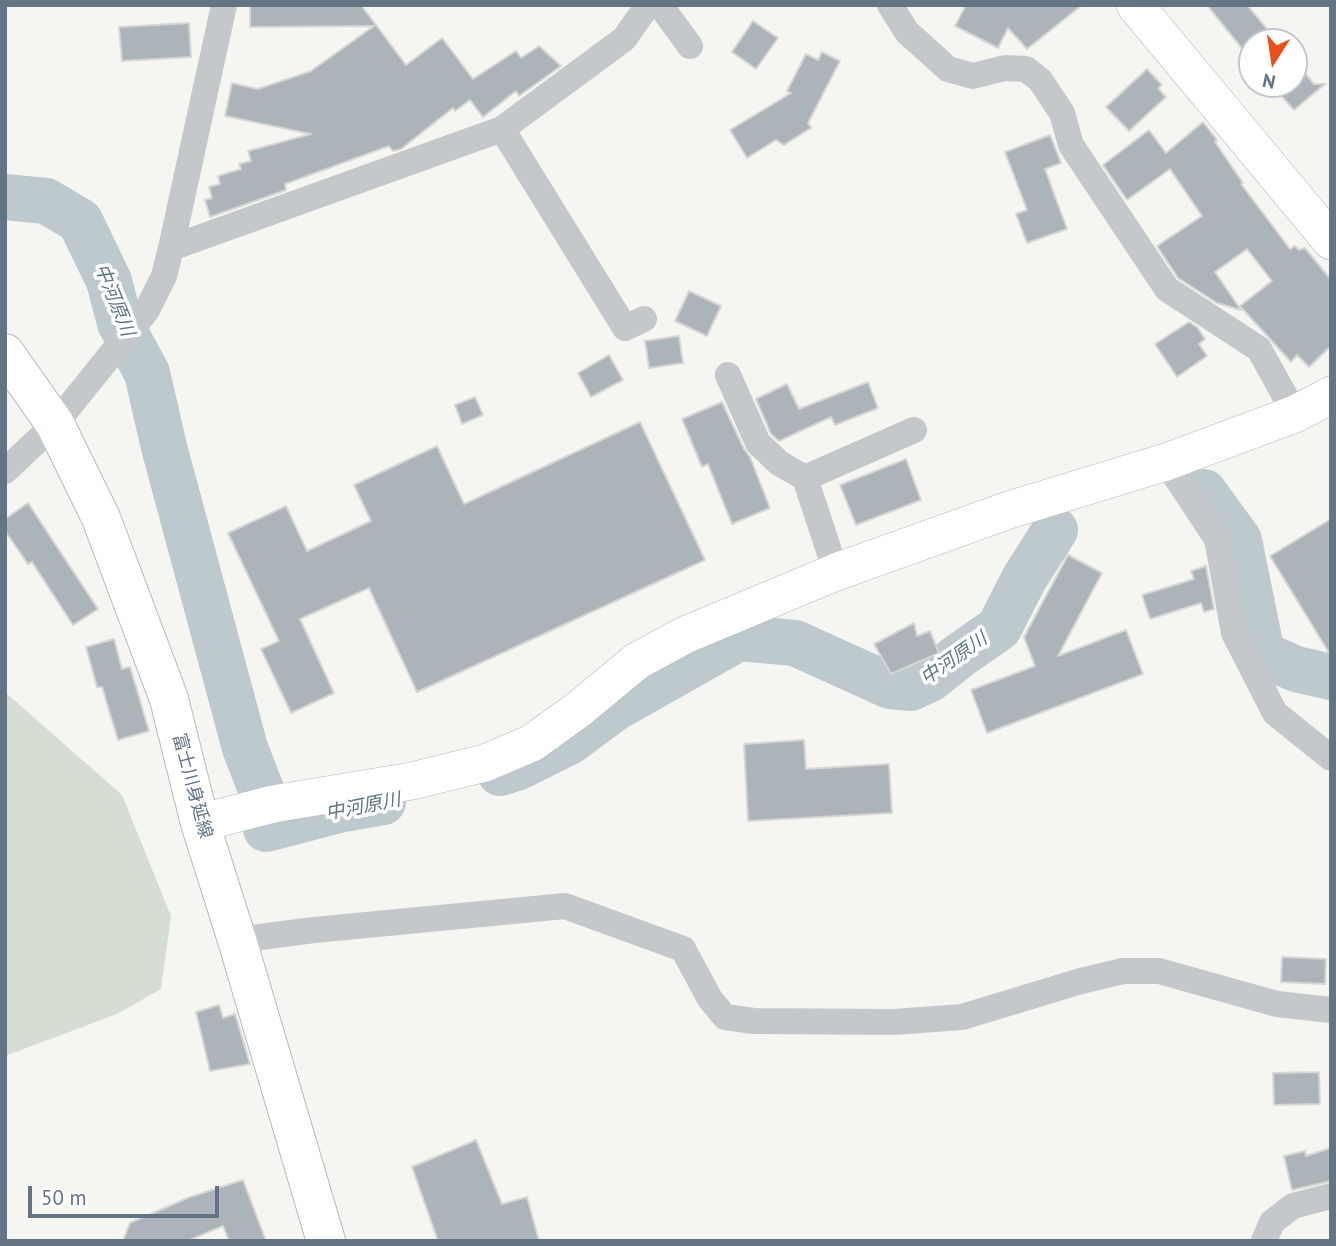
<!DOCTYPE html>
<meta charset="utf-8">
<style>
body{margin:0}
#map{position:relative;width:1336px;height:1246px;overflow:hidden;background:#f5f5f1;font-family:"PT Sans",sans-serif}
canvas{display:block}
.frame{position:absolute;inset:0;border:7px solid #637584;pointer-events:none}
.north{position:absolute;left:1238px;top:28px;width:70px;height:70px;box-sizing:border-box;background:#fff;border:2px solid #c1c8ce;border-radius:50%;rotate:192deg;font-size:19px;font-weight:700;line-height:28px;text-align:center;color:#637584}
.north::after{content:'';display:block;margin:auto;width:24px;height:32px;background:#eb4e1b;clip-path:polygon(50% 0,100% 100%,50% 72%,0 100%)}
.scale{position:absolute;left:28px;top:1186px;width:191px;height:32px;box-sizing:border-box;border:4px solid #637584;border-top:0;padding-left:9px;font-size:21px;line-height:24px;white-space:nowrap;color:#637584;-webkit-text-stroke:5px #fff;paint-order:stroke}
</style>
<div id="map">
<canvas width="1336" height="1246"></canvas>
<div class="frame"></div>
<div class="north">N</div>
<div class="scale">50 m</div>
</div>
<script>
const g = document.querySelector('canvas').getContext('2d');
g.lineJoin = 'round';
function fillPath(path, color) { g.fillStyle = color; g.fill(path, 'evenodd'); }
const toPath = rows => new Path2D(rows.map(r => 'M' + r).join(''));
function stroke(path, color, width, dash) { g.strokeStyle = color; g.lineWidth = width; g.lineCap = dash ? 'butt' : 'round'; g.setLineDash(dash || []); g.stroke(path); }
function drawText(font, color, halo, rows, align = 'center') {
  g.font = font + ' "PT Sans","Noto Sans JP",sans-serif'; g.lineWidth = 7; g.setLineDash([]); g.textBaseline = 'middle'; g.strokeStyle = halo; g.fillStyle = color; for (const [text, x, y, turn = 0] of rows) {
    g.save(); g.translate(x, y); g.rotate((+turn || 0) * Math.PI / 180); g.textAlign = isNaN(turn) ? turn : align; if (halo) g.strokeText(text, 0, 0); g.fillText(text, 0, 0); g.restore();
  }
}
fillPath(toPath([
 [5,692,122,795,171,916,161,989,117,1014,5,1056]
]), '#d6ddd2');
stroke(toPath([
 [5,197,46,201,80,221,109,281,120,323,147,373,164,447,245,748,262,792,266,829,343,809,383,802],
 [1204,492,1239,540,1262,654,1296,669,1331,677],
 [500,773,519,767,569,742,615,708,739,638,795,643,890,686,911,688,930,679,959,656,999,628,1024,579,1055,530]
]), '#bec9ce', 46);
const building = toPath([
 [250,5,361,5,406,65,442,38,473,79,516,51,521,58,539,46,561,66,519,96,516,91,483,117,470,100,455,111,453,108,401,149,393,151,389,146,285,184,286,190,210,217,205,200,212,198,209,187,220,184,218,176,241,169,239,164,251,161,248,151,311,134,225,116,232,83,258,89,311,71,374,26,250,27,250,5],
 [966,5,1082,5,1027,49,1008,28,998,48,955,26,966,5],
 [1207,5,1247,5,1278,42,1252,42,1252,61,1207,5],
 [753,21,778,38,756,69,732,52,753,21],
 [189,23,191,57,122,61,119,27,189,23],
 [822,52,840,61,808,123,811,128,784,145,776,140,747,158,730,130,791,93,787,91,806,54,818,60,822,52],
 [1294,60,1314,84,1325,84,1294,110,1271,84,1294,84,1294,60],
 [1147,69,1162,85,1158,88,1166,97,1129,131,1106,107,1147,69],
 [1203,122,1217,140,1215,142,1243,183,1241,184,1290,249,1295,246,1299,250,1305,248,1331,280,1331,346,1309,367,1297,355,1291,362,1240,306,1272,281,1247,249,1215,272,1241,310,1217,303,1178,278,1157,246,1202,216,1170,169,1127,200,1103,165,1149,130,1166,153,1203,122],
 [1050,135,1061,163,1045,169,1067,229,1027,243,1016,214,1027,210,1005,152,1050,135],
 [689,291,721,306,707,336,675,321,689,291],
 [1189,322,1197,327,1205,339,1199,344,1207,356,1177,377,1155,344,1189,322],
 [679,336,683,363,649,368,645,341,679,336],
 [609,355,623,380,591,397,578,373,609,355],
 [868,382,878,408,835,425,831,417,779,441,771,434,756,399,787,384,799,409,868,382],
 [475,397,483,415,462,424,455,405,475,397],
 [722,402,744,449,750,457,770,508,732,524,708,464,702,467,682,419,722,402],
 [640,422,705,560,417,692,369,588,300,619,334,693,291,713,261,649,279,641,228,533,286,506,307,551,371,521,354,485,437,446,464,504,640,422],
 [906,459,921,500,856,525,840,485,906,459],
 [28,503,98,609,73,625,32,562,28,564,5,531,5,519,28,503],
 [1331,519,1331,656,1270,556,1331,519],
 [1068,555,1102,573,1058,656,1126,630,1143,674,987,733,971,690,1035,666,1024,637,1068,555],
 [1206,566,1214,609,1204,612,1201,603,1150,619,1142,595,1194,579,1191,571,1206,566],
 [914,623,917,636,930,631,939,653,891,674,874,644,914,623],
 [114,639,122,669,130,667,149,731,118,740,102,687,97,687,86,647,114,639],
 [804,740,806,769,889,764,892,813,748,821,744,744,804,740],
 [1282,957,1326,959,1325,984,1281,982,1282,957],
 [219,1005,223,1018,235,1014,250,1064,210,1071,196,1012,219,1005],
 [1319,1072,1320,1104,1274,1105,1273,1073,1319,1072],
 [476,1140,502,1204,527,1197,539,1241,438,1241,412,1167,476,1140],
 [1331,1148,1331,1181,1292,1190,1284,1156,1305,1151,1306,1156,1331,1148],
 [243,1180,266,1241,229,1241,223,1226,187,1241,123,1241,130,1223,190,1197,243,1180]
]);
fillPath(building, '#acb4b9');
stroke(building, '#d6d6d4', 2);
const secondary = toPath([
 [1135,5,1331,241],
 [200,823,273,804,412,781,485,763,532,743,579,709,637,661,685,635,836,572,1009,510,1166,462,1295,414,1331,395]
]);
const primary = toPath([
 [5,353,55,424,101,518,169,699,200,823,237,940,326,1241]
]);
stroke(secondary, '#b4babe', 38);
stroke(primary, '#b5b9bd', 40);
stroke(toPath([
 [660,5,690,46],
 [890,5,907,32,948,69,973,76,1005,68,1026,69,1040,80,1062,113,1071,145,1167,289,1259,349,1295,414],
 [502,129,625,328,644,319],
 [171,248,502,129,624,39,648,5],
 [728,375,758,443,779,463,805,478,836,572],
 [1166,462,1217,539,1234,633,1275,713,1331,758],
 [5,471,55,424,147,310,164,276,171,248,224,5],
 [805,478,914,430],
 [237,940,314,930,565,906,683,949,710,999,725,1017,754,1021,893,1022,962,1017,1081,981,1123,971,1159,971,1277,1004,1331,1010],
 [1264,1241,1272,1222,1293,1206,1331,1196]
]), '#c5c8cb', 26);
stroke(secondary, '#fff', 37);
stroke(primary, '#fff', 38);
drawText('18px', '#637584', '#fff', [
 ["富士川身延線",192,786,75]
]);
drawText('italic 19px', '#5e7781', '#fff', [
 ["中河原川",114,300,68],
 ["中河原川",954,659,-35],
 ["中河原川",363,807,-11]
]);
</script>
